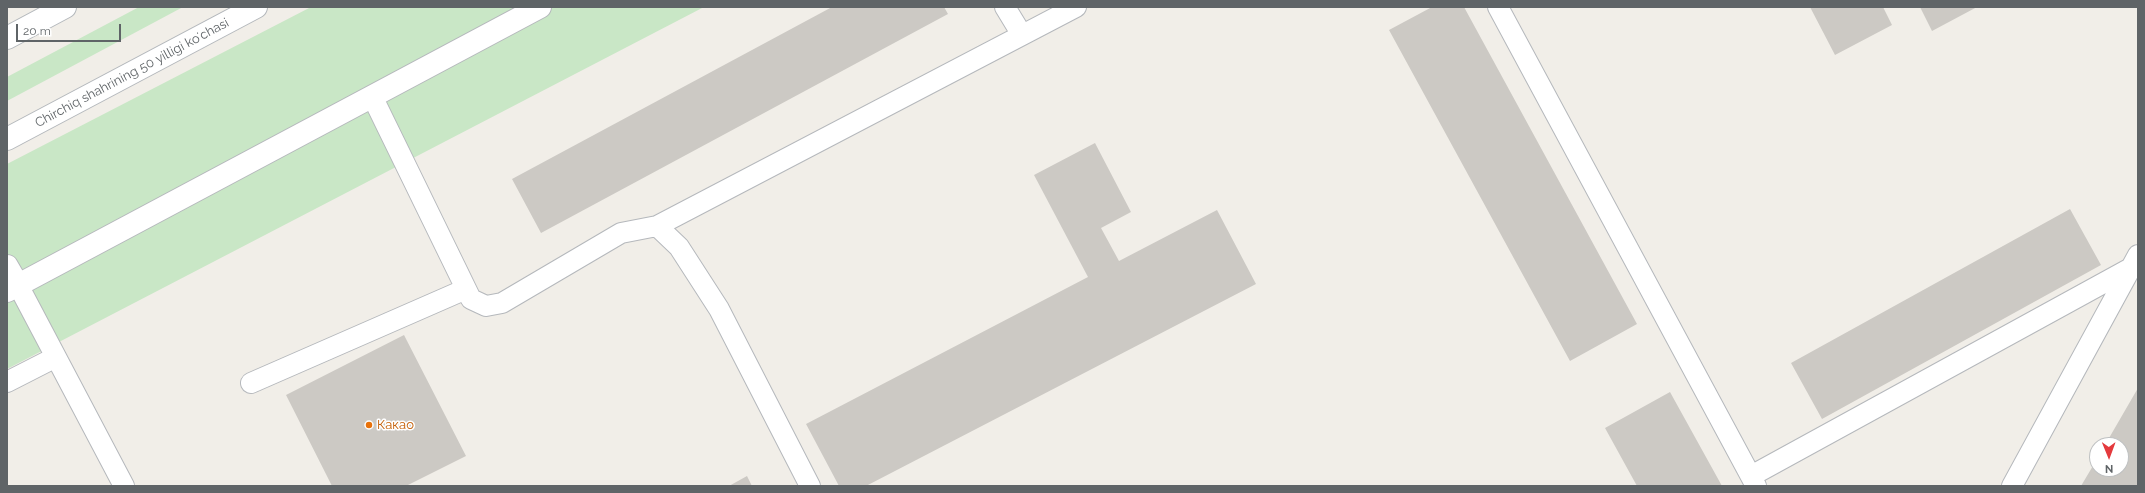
<!DOCTYPE html>
<meta charset="utf-8">
<style>
body{margin:0}
#map{position:relative;width:2145px;height:493px;overflow:hidden;background:#f1eee8;font-family:Raleway,sans-serif}
canvas{display:block}
.frame{position:absolute;inset:0;border:8px solid #5f6467;pointer-events:none}
.north{position:absolute;left:2089px;top:437px;width:40px;height:40px;box-sizing:border-box;background:#fff;border:1px solid #bfc1c2;border-radius:50%;rotate:179deg;font-size:11px;font-weight:700;line-height:16px;text-align:center;color:#5f6467}
.north::after{content:'';display:block;margin:auto;width:14px;height:18px;background:#e43a3d;clip-path:polygon(50% 0,100% 100%,50% 72%,0 100%)}
.scale{position:absolute;left:16px;top:24px;width:105px;height:18px;box-sizing:border-box;border:2px solid #5f6467;border-top:0;padding-left:5px;font-size:12px;line-height:14px;white-space:nowrap;color:#5f6467;-webkit-text-stroke:3px #fff;paint-order:stroke}
</style>
<div id="map">
<canvas width="2145" height="493"></canvas>
<div class="frame"></div>
<div class="north">N</div>
<div class="scale">20 m</div>
</div>
<script>
const g = document.querySelector('canvas').getContext('2d');
g.lineJoin = 'round';
function fillPath(path, color) { g.fillStyle = color; g.fill(path, 'evenodd'); }
const toPath = rows => new Path2D(rows.map(r => 'M' + r).join(''));
function stroke(path, color, width, dash) { g.strokeStyle = color; g.lineWidth = width; g.lineCap = dash ? 'butt' : 'round'; g.setLineDash(dash || []); g.stroke(path); }
function drawText(font, color, halo, rows, align = 'center') {
  g.font = font + ' Raleway,sans-serif'; g.lineWidth = 3; g.setLineDash([]); g.textBaseline = 'middle'; g.strokeStyle = halo; g.fillStyle = color; for (const [text, x, y, turn = 0] of rows) {
    g.save(); g.translate(x, y); g.rotate((+turn || 0) * Math.PI / 180); g.textAlign = isNaN(turn) ? turn : align; if (halo) g.strokeText(text, 0, 0); g.fillText(text, 0, 0); g.restore();
  }
}
fillPath(toPath([
 [139,7,183,7,7,101,7,77],
 [311,7,704,7,7,369,7,164]
]), '#c9e7c6');
fillPath(toPath([
 [832,7,944,7,948,14,541,233,512,179],
 [1432,7,1464,7,1637,324,1570,361,1389,30],
 [1810,7,1883,7,1892,25,1835,55],
 [1920,7,1977,7,1932,31],
 [1095,143,1131,212,1101,228,1119,261,1217,210,1256,284,866,486,839,486,806,424,1088,277,1034,175],
 [2070,209,2101,265,1822,419,1791,363],
 [404,335,466,456,406,486,332,486,286,395],
 [2138,388,2138,486,2081,486,2097,459,2097,469,2121,469,2121,445,2105,445],
 [1670,392,1722,486,1637,486,1605,428],
 [747,476,752,486,729,486]
]), '#ccc9c4');
const service = toPath([
 [1005,7,1022,35],
 [1498,7,1756,486],
 [372,96,471,299,486,306,502,303,621,233,657,226,679,247,719,309,810,486],
 [657,226,1076,7],
 [18,285,124,486],
 [7,382,56,357],
 [251,383,466,289],
 [1751,476,2129,269],
 [2012,486,2138,255]
]);
const minor = toPath([
 [7,266,18,285],
 [7,291,540,7]
]);
const secondary = toPath([
 [7,38,65,7],
 [7,139,256,7]
]);
stroke(service, '#b5b8bc', 22);
stroke(minor, '#b5b8bc', 24);
stroke(secondary, '#b4b8bc', 24);
stroke(service, '#fff', 20);
stroke(minor, '#fff', 22);
stroke(secondary, '#fff', 22);
for (const [x, y, r, color] of [
 [369,425,4,"#e8710a"]
]) { const dot = new Path2D(); dot.arc(x, y, r, 0, 2 * Math.PI); g.fillStyle = color; g.fill(dot); stroke(dot, '#fff', 1.5); }
drawText('13px', '#5f6467', '#fff', [
 ["Chirchiq shahrining 50 yilligi koʻchasi",132,73,-28]
]);
drawText('13px', '#c56008', '#fff', [
 ["Какао",377,425]
], 'left');
</script>
